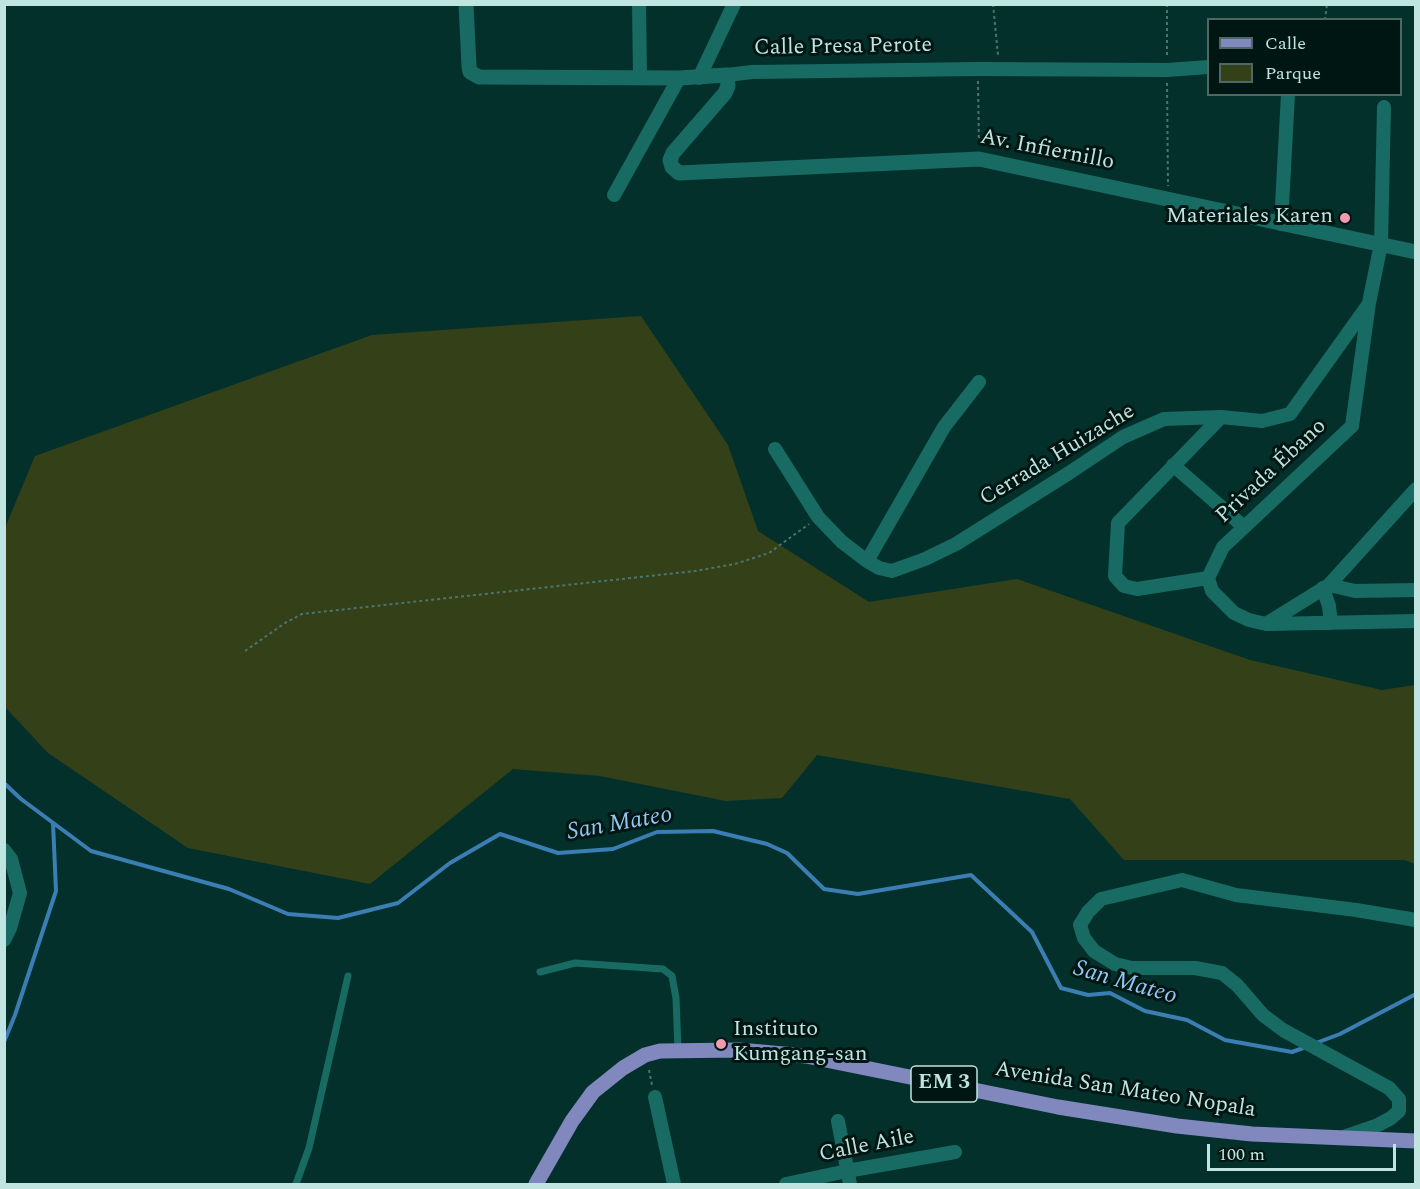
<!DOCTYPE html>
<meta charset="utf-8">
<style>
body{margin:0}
#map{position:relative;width:1420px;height:1189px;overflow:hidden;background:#04302b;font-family:Spectral,serif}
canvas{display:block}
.frame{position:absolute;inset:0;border:6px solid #c0e4df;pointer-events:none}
.legend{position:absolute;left:1207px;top:18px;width:195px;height:78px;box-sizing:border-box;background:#001613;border:2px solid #4d6865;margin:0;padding:8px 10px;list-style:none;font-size:18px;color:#c0e4df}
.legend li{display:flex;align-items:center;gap:12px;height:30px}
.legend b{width:30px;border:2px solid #4d6865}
.scale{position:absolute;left:1207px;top:1144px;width:189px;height:27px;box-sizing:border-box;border:3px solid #c0e4df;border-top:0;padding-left:8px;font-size:18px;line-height:21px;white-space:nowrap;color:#c0e4df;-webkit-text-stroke:4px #001613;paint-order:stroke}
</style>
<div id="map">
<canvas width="1420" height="1189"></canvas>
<div class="frame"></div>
<ul class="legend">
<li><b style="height:8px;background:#8188be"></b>Calle</li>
<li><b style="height:16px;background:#344118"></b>Parque</li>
</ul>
<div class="scale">100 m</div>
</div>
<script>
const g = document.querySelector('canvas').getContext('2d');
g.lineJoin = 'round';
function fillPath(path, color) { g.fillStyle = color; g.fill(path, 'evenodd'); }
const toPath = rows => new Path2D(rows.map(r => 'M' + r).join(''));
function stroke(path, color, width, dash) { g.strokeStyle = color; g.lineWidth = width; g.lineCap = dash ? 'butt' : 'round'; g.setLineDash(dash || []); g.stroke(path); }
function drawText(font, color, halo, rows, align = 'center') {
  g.font = font + ' Spectral,serif'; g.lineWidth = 6; g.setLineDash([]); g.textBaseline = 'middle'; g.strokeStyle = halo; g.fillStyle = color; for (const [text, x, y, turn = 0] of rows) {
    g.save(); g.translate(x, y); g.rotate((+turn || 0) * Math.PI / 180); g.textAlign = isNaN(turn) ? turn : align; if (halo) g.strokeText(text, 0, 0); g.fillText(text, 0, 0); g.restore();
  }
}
fillPath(toPath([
 [641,316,728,445,758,531,869,602,1017,579,1250,660,1382,690,1415,685,1415,864,1405,860,1124,860,1070,799,817,755,782,798,726,801,600,776,513,769,370,884,188,848,48,753,5,707,5,528,35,456,372,335]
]), '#344118');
stroke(toPath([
 [4,783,21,799,91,851,229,889,288,914,338,918,398,903,450,863,500,834,558,853,613,849,657,832,713,831,767,844,787,853,824,889,858,894,971,875,1032,932,1061,988,1088,995,1110,993,1145,1011,1187,1020,1225,1040,1292,1052,1306,1047],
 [4,1042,15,1015,56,891,53,823],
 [1316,1043,1340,1034,1416,994]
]), '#3a7eb3', 4);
stroke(toPath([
 [993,4,998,55],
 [1167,4,1167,57],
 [1325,20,1327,4],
 [978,81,979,147],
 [1167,83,1168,186],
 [245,651,285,623,302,614,695,571,735,564,769,553,809,524],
 [649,1070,652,1085]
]), '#4b746f', 2, [3, 3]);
stroke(toPath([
 [540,972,575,963,663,969,672,976,676,998,678,1050],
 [296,1184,309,1148,348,976]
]), '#186b63', 7);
stroke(toPath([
 [639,4,640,77],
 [727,75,752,72,978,69,1167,70,1208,67],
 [699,78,734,4],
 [1384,107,1381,244,1369,303,1352,426,1223,547,1208,578,1212,591,1234,613,1249,620,1266,624,1329,585,1416,489],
 [614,195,679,78],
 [1281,224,1288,94],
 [775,449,818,517,842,542,867,561,879,568,892,571,925,559,956,544,1069,473,1123,437,1164,419,1221,417,1262,421,1290,414,1368,305],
 [1173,465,1244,527],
 [867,561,944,427,979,382],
 [1208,578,1137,589,1124,586,1115,576,1118,523,1221,417],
 [1329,585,1355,591,1416,590],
 [1323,588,1329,606,1331,623],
 [1268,624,1416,621],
 [4,850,11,859,20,893,10,928,4,940],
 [655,1097,674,1184],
 [838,1121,850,1184],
 [1343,1137,1378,1125,1391,1118,1399,1111,1399,1099,1389,1088,1283,1030,1263,1015,1237,985,1222,973,1195,968,1132,968,1115,964,1094,951,1084,938,1080,925,1088,912,1101,899,1182,880,1236,895,1356,910,1416,920],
 [786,1184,847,1171,955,1152]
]), '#186b63', 14);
stroke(toPath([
 [466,4,469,66,470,72,479,77,679,78,727,75,728,86,725,93,673,153,670,160,672,167,679,173,979,159,1416,252]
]), '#186b63', 15);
stroke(toPath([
 [536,1184,572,1121,593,1092,623,1068,645,1055,660,1051,739,1050,806,1056,1058,1107,1177,1126,1252,1134,1416,1141]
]), '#8188be', 15);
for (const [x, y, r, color] of [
 [1345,218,6,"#f29aae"],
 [721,1044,6,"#f29aae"]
]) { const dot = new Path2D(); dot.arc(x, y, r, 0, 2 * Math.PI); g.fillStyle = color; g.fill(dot); stroke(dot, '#001613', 2); }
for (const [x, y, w] of [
 [944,1084,66]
]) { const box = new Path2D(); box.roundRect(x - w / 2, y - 18, w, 36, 4.5); g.fillStyle = '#001613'; g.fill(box); stroke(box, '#c0e4df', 1.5); }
drawText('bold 21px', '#c0e4df', null, [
 ["EM 3",944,1084]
]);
drawText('22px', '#c0e4df', '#001613', [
 ["Calle Presa Perote",843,48,-1],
 ["Av. Infiernillo",1047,151,11],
 ["Cerrada Huizache",1058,456,-31],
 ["Privada Ébano",1272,472,-43],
 ["Avenida San Mateo Nopala",1125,1091,9],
 ["Calle Aile",867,1147,-11]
]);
drawText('22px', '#c0e4df', '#001613', [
 ["Materiales Karen",1333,218],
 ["Instituto",733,1031,"left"],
 ["Kumgang-san",733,1056,"left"]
], 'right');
drawText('italic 24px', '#94c8f4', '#001613', [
 ["San Mateo",620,825,-10],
 ["San Mateo",1125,984,16]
]);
</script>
